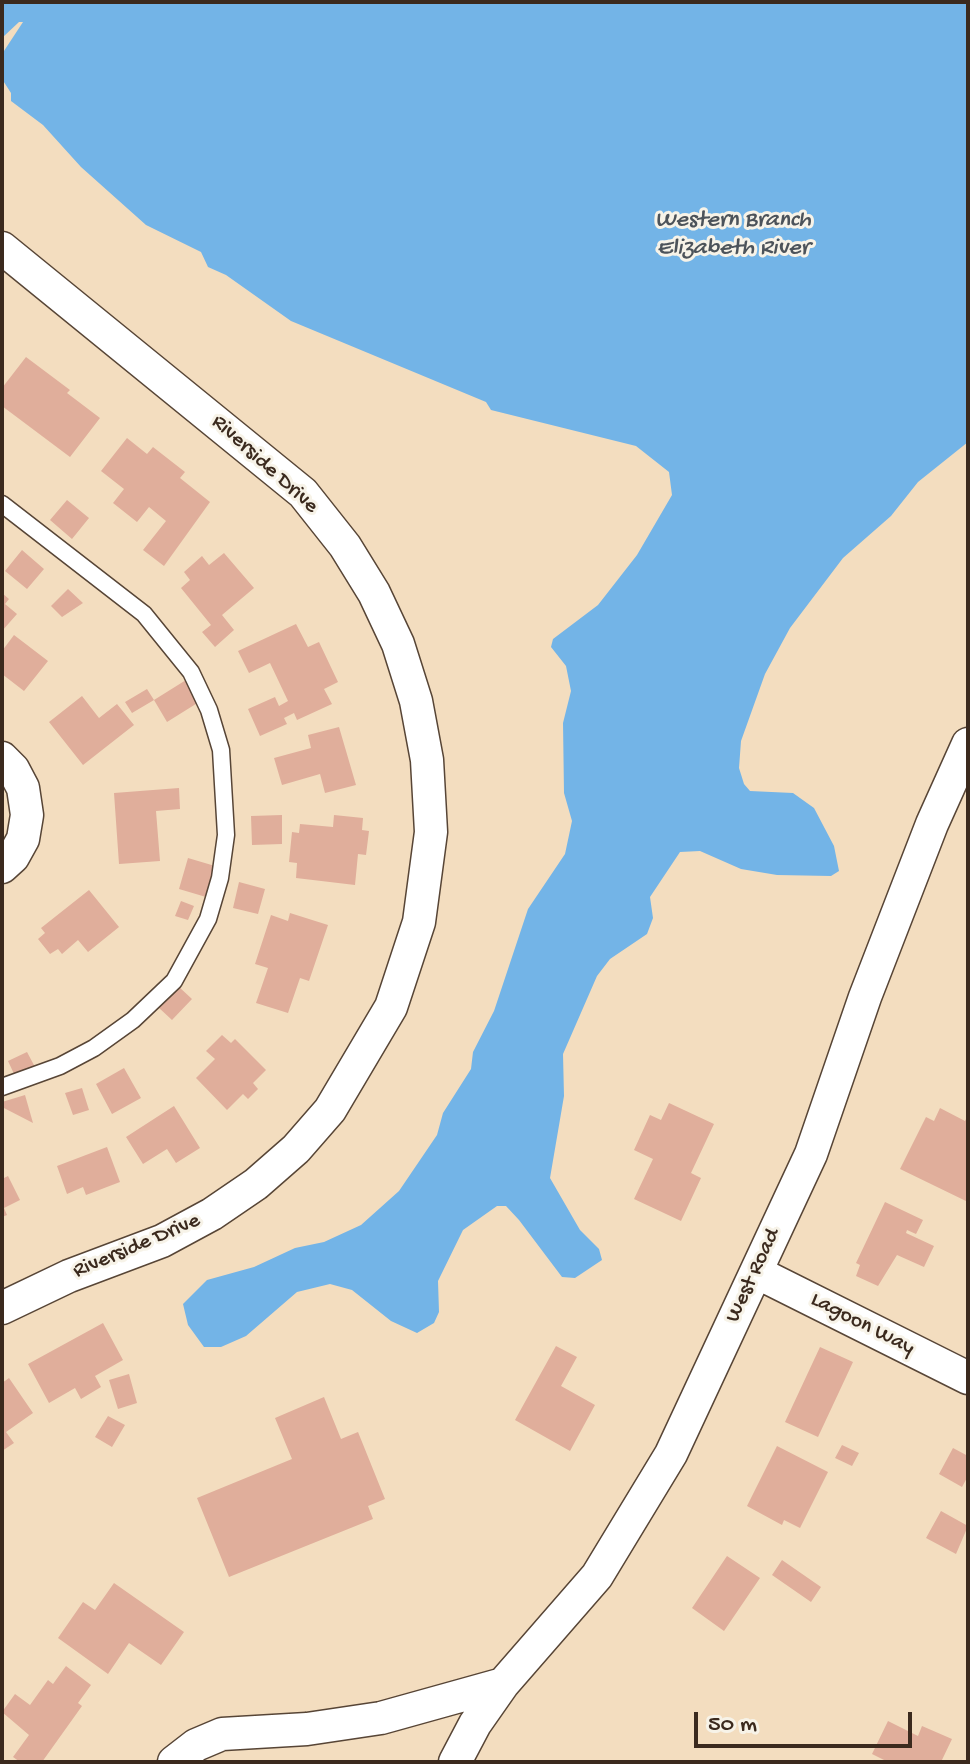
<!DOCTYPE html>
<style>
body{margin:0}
#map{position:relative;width:970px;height:1764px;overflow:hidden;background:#f3ddbf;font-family:"Gochi Hand",sans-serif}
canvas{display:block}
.frame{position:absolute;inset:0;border:4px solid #3b2a1e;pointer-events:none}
.scale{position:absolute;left:694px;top:1712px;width:218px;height:36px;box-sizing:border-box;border:4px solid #3b2a1e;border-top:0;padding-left:10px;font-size:24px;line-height:28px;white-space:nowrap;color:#3b2a1e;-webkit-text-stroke:6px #f7f3e8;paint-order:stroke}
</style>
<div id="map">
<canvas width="970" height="1764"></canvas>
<div class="frame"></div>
<div class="scale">50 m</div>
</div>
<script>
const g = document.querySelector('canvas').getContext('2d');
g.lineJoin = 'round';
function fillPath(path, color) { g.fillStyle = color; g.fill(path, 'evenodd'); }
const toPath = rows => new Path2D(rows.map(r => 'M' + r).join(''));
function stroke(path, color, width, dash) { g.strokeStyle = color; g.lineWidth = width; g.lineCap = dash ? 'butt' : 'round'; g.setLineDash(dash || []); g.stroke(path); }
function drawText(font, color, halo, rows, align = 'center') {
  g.font = font + ' "Gochi Hand",sans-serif'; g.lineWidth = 6; g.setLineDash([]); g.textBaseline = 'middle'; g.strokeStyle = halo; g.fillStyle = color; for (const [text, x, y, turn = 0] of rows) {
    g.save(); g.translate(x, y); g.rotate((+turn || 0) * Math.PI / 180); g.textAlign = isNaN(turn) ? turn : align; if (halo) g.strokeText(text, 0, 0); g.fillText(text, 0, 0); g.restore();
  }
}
fillPath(toPath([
 [2,2,968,2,968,442,918,482,891,516,843,558,790,628,765,674,741,741,739,768,744,784,750,791,793,793,814,808,834,846,839,871,831,876,777,875,741,869,700,851,680,852,650,897,653,918,647,934,610,959,597,976,563,1054,564,1096,550,1178,580,1230,599,1249,602,1260,575,1278,562,1277,519,1220,506,1206,497,1206,463,1230,438,1281,439,1312,434,1323,417,1333,391,1321,352,1290,330,1284,297,1292,246,1336,221,1347,204,1347,188,1325,183,1304,207,1280,254,1267,295,1248,324,1242,361,1225,399,1191,437,1135,443,1113,471,1069,473,1052,494,1011,528,909,565,854,572,821,564,793,563,723,571,691,566,666,551,647,553,639,598,605,637,555,672,495,669,472,636,446,491,410,486,402,291,321,226,275,208,267,201,252,146,225,81,167,43,125,11,101,11,93,2,79,2,54,23,22,19,22,2,38]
]), '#73b4e7');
fillPath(toPath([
 [26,357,70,390,67,393,100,418,70,457,2,406,2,388],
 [127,438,147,454,153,447,185,472,180,478,210,502,164,566,143,550,166,521,149,507,137,522,113,503,124,489,101,471],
 [67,500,89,518,72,539,50,520],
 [22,550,44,569,27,589,5,571],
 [224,553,254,588,222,615,234,630,215,647,202,632,211,625,181,588,190,580,184,572,202,556,209,565],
 [68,589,83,603,62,617,51,606],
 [2,593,9,599,5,604,17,614,2,631],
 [296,624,308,647,319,642,338,682,324,689,332,704,297,720,294,713,284,718,287,724,260,736,248,709,275,697,279,706,288,701,270,663,249,673,238,651],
 [14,635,48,661,24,691,2,674,2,651],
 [186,680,199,702,167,722,154,700],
 [147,689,154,700,132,713,125,702],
 [82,696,99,718,117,704,134,725,83,765,49,722],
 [339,727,356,785,325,793,320,774,282,785,274,758,311,748,308,735],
 [179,788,180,809,156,811,160,861,119,864,114,793],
 [282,815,282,844,252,845,251,816],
 [334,815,363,818,362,830,369,831,366,855,358,854,355,885,296,878,297,863,289,862,292,832,299,833,300,824,333,827],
 [188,858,215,866,206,897,179,889],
 [239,882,265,889,258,914,233,908],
 [89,890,119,927,88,952,78,940,62,954,58,949,50,954,38,939,45,933,41,928],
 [181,901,194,906,188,920,175,916],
 [290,913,328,925,309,981,300,978,288,1013,256,1003,268,968,255,964,271,915,288,921],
 [178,986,192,999,172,1020,158,1007],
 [222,1035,231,1043,235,1039,266,1070,253,1083,258,1089,248,1099,243,1094,227,1110,196,1078,215,1059,206,1051],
 [27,1052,35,1067,15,1076,8,1061],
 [124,1068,141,1098,112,1114,96,1084],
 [82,1088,89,1110,73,1115,65,1093],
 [25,1095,33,1123,2,1107,2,1102],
 [669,1103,714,1124,691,1173,701,1178,681,1221,634,1199,653,1159,634,1150,650,1115,661,1120],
 [174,1106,200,1148,176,1163,167,1149,143,1164,126,1137],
 [940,1108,965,1121,968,1115,968,1202,900,1169,926,1117,934,1121],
 [107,1147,120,1182,86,1195,83,1187,67,1194,57,1166],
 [8,1176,20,1200,4,1208,7,1215,2,1217,2,1179],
 [885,1202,923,1220,916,1234,907,1230,906,1233,934,1246,924,1267,897,1255,878,1286,856,1276,860,1265,856,1263],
 [103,1323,123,1360,95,1376,101,1387,81,1399,75,1388,49,1403,28,1364],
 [556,1346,577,1357,561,1386,595,1405,570,1451,515,1420],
 [820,1347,853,1362,818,1437,785,1422],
 [129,1374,137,1403,118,1409,109,1380],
 [9,1378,33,1413,6,1432,14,1443,2,1451,2,1383],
 [324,1397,341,1439,358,1432,385,1499,368,1506,373,1519,229,1577,197,1498,292,1459,275,1418],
 [108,1416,125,1425,112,1447,95,1437],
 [842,1445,859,1453,852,1466,835,1458],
 [777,1446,828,1472,800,1528,784,1520,782,1525,747,1506],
 [953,1448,968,1456,968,1476,962,1487,939,1474],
 [941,1511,968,1526,956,1554,926,1538],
 [727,1556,760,1578,724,1631,692,1608],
 [782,1560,821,1587,811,1602,772,1575],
 [114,1583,184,1632,161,1665,129,1643,108,1674,58,1638,83,1602,95,1610],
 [66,1666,91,1685,78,1703,82,1706,42,1762,20,1762,13,1757,29,1735,2,1712,15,1694,30,1705,48,1680,53,1684],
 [888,1721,918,1736,922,1726,952,1739,941,1762,888,1762,872,1754]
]), '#e0ae9b');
const lane = toPath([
 [2,504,144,614,191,672,209,710,221,750,226,835,220,878,208,919,174,981,133,1020,94,1048,60,1066,2,1087]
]);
const street = toPath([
 [2,248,303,493,345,546,374,593,398,644,416,701,427,760,431,832,419,922,391,1007,330,1110,296,1149,256,1184,212,1214,162,1241,69,1276,2,1308],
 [2,758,13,769,23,788,27,815,23,839,13,857,2,867],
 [756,1272,968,1378],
 [174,1762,196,1745,222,1734,307,1729,381,1718,503,1684],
 [455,1762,475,1724,503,1684,597,1576,671,1454,811,1154,865,997,932,824,968,744]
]);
stroke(lane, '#574536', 19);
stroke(street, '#574536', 35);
stroke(lane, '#fff', 16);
stroke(street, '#fff', 32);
drawText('22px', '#3b2a1e', '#f7f3e8', [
 ["Riverside Drive",264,465,42],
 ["Riverside Drive",137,1247,-23],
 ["West Road",754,1276,-65],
 ["Lagoon Way",862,1325,27]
]);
drawText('italic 24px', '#4c535a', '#f7f3e8', [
 ["Western Branch",733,221],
 ["Elizabeth River",733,249]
]);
</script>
